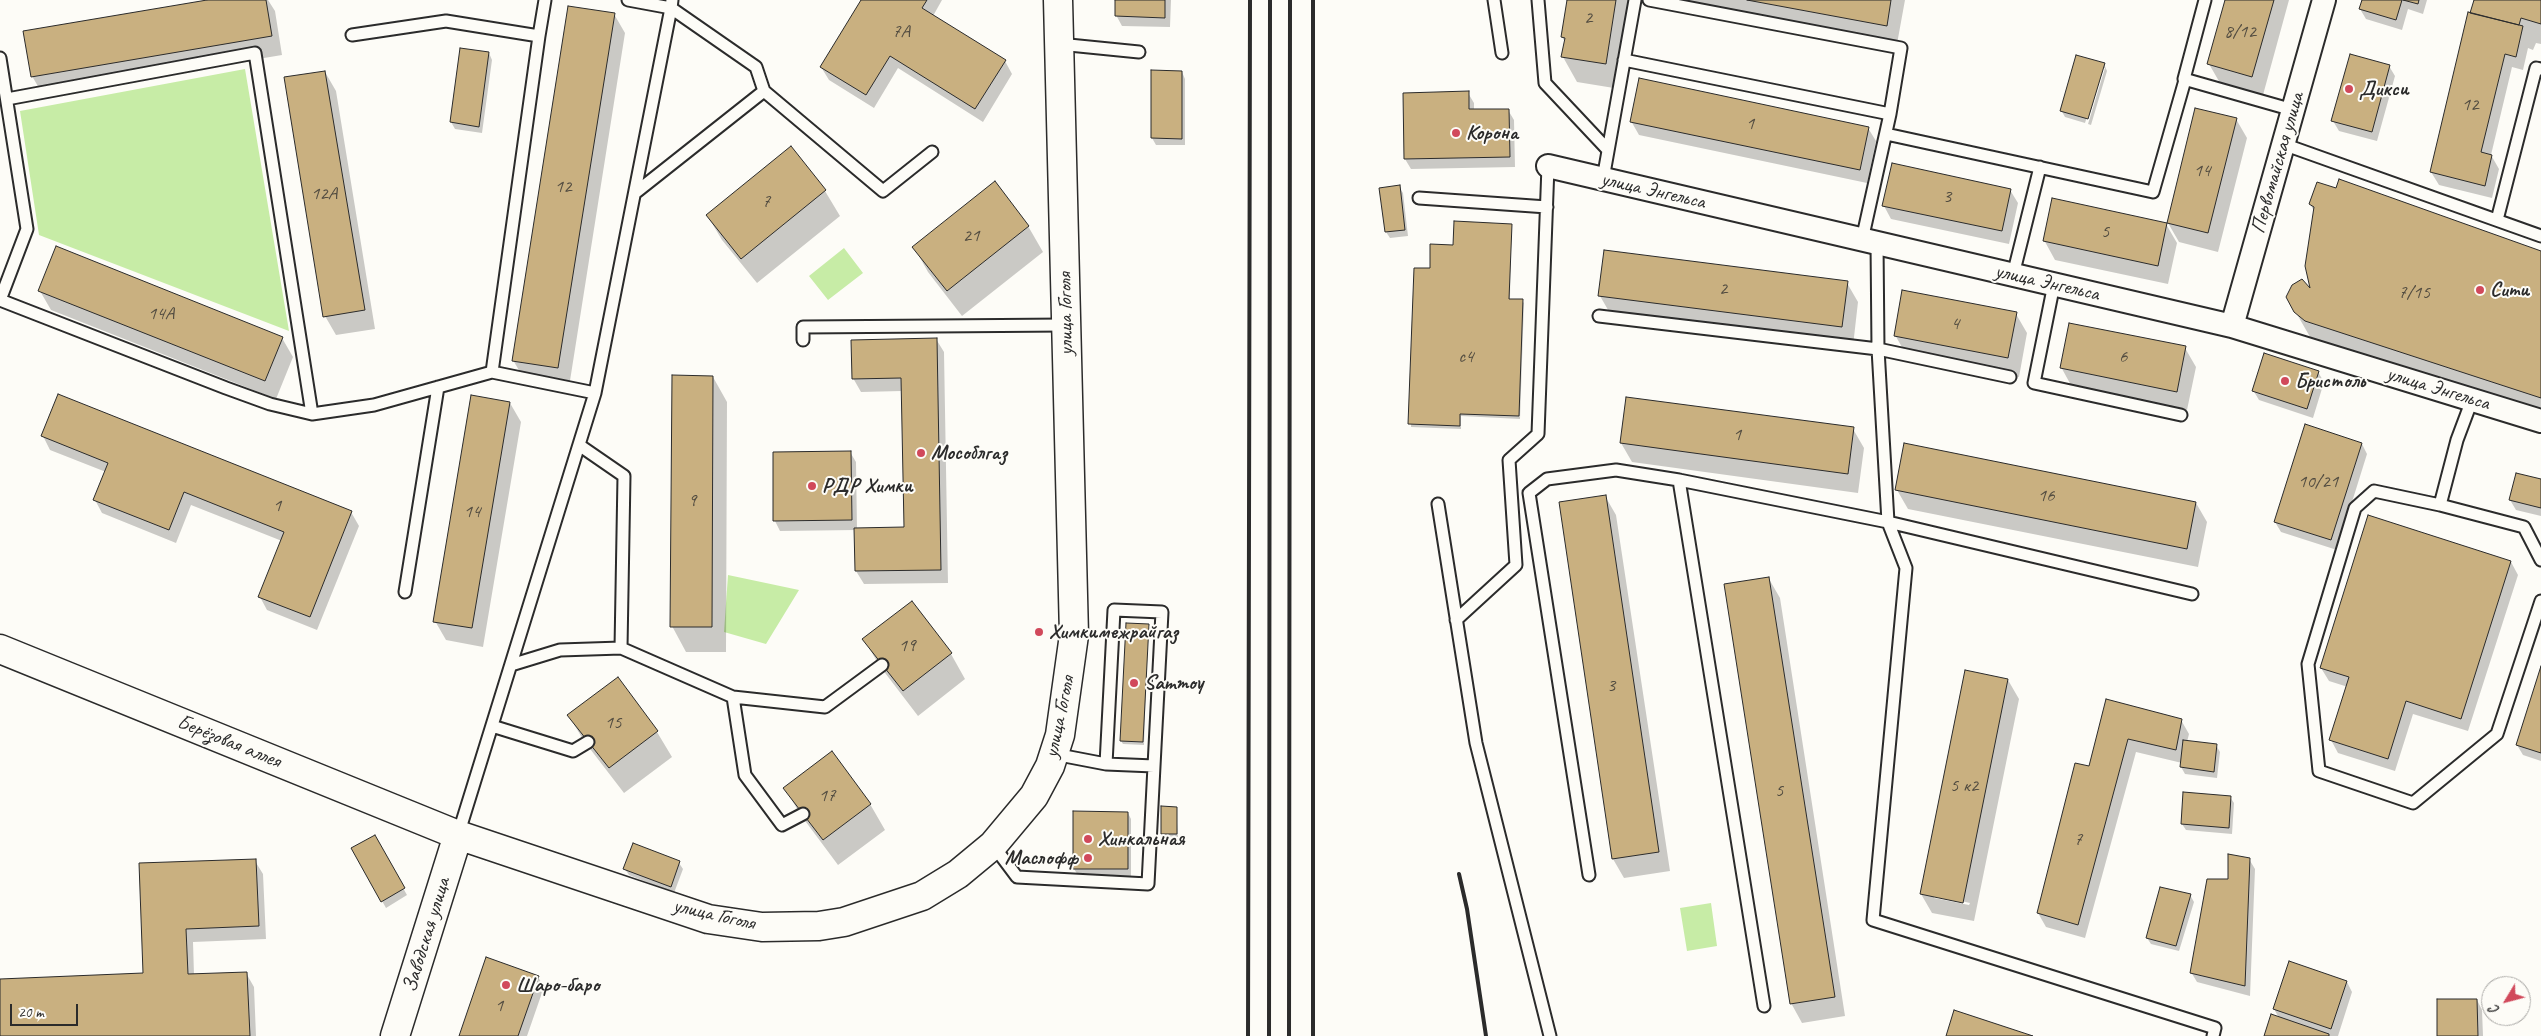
<!DOCTYPE html>
<meta charset="utf-8">
<style>
body{margin:0}
#map{position:relative;width:2541px;height:1036px;overflow:hidden;background:#fdfcf7;font-family:Caveat,sans-serif}
canvas{display:block}
.north{position:absolute;left:2481px;top:976px;width:50px;height:50px;box-sizing:border-box;background:#fdfcf7;border:1px solid #a9a8a5;border-radius:50%;rotate:233deg;font-size:14px;font-weight:700;line-height:20px;text-align:center;color:#2b2b2b}
.north::after{content:'';display:block;margin:auto;width:18px;height:22px;background:#d1495b;clip-path:polygon(50% 0,100% 100%,50% 72%,0 100%)}
.scale{position:absolute;left:10px;top:1004px;width:68px;height:22px;box-sizing:border-box;border:2px solid #2b2b2b;border-top:0;padding-left:6px;font-size:15px;line-height:18px;white-space:nowrap;color:#2b2b2b;-webkit-text-stroke:4px #fdfcf7;paint-order:stroke}
</style>
<div id="map">
<canvas width="2541" height="1036"></canvas>
<div class="north">С</div>
<div class="scale">20 m</div>
</div>
<script>
const g = document.querySelector('canvas').getContext('2d');
g.lineJoin = 'round';
function fillPath(path, color) { g.fillStyle = color; g.fill(path, 'evenodd'); }
const toPath = rows => new Path2D(rows.map(r => 'M' + r).join(''));
function stroke(path, color, width, dash) { g.strokeStyle = color; g.lineWidth = width; g.lineCap = dash ? 'butt' : 'round'; g.setLineDash(dash || []); g.stroke(path); }
function drawText(font, color, halo, rows, align = 'center') {
  g.font = font + ' Caveat,sans-serif'; g.lineWidth = 4; g.setLineDash([]); g.textBaseline = 'middle'; g.strokeStyle = halo; g.fillStyle = color; for (const [text, x, y, turn = 0] of rows) {
    g.save(); g.translate(x, y); g.rotate((+turn || 0) * Math.PI / 180); g.textAlign = isNaN(turn) ? turn : align; if (halo) g.strokeText(text, 0, 0); g.fillText(text, 0, 0); g.restore();
  }
}
fillPath(toPath([
 [245,69,289,331,39,235,20,111],
 [844,248,863,273,828,300,809,276],
 [728,575,799,590,766,644,724,632],
 [1711,903,1717,946,1687,951,1680,908]
]), '#c7eca6');
fillPath(toPath([
 [215,0,268,0,275,11,282,55,43,95,32,76],
 [863,0,942,0,933,16,1005,61,1012,74,983,122,898,68,874,108,829,80,821,67],
 [1116,0,1171,0,1170,27,1122,26,1116,15],
 [1568,0,1634,0,1620,89,1577,82,1563,57,1565,42,1562,37],
 [1669,0,1905,0,1897,44],
 [2227,0,2289,0,2263,95,2220,83,2209,64],
 [2363,0,2427,0,2423,14,2408,9,2402,30,2366,19,2360,9],
 [2475,0,2541,0,2541,44,2536,43,2533,50,2528,48,2523,70,2512,67,2491,155,2499,169,2492,198,2439,185,2431,172],
 [614,14,625,33,569,387,524,379,513,360],
 [489,53,492,60,482,133,455,129,451,122],
 [2104,64,2107,71,2091,125,2088,124,2105,68,2102,68,2085,123,2065,117,2061,110],
 [2389,66,2395,76,2377,141,2339,131,2333,121],
 [325,72,336,91,375,329,336,335,325,316],
 [1153,72,1182,72,1185,79,1185,145,1156,145,1152,138],
 [1468,93,1474,103,1474,111,1508,110,1514,120,1515,167,1411,169,1405,159,1404,94],
 [2236,119,2247,138,2218,252,2179,242,2168,223],
 [1631,121,1868,128,1876,141,1867,183,1639,135],
 [1399,187,1403,193,1408,236,1390,238,1386,232],
 [2010,190,2018,203,2009,244,1891,219,1884,206],
 [2337,190,2541,253,2541,423,2313,342,2287,297,2313,293,2314,211,2310,204],
 [825,191,840,216,757,283,722,240,707,215],
 [2166,224,2177,243,2168,284,2055,260,2044,240],
 [1511,225,1510,300,1522,301,1524,303,1520,419,1461,416,1461,429,1411,427,1415,269,1431,269,1454,246],
 [1028,226,1043,252,962,316,928,272,914,247],
 [1847,283,1858,302,1853,346,1611,315,1600,296],
 [40,291,282,338,293,357,276,399,51,310],
 [2016,314,2027,333,2019,377,1906,354,1895,335],
 [936,339,944,352,948,583,864,584,856,571,856,530,780,531,775,521,850,452,856,462,857,529,905,528,902,391,861,392,853,378],
 [2185,348,2196,367,2187,410,2072,387,2061,367],
 [2318,372,2324,382,2313,418,2259,400,2253,390],
 [713,377,727,402,726,652,686,652,672,626],
 [510,403,521,422,483,647,446,640,435,621],
 [1853,429,1864,448,1858,493,1632,462,1621,443],
 [43,436,351,512,359,526,317,630,267,610,260,597,282,541,191,505,176,543,102,513,95,500,106,472,50,450],
 [2362,444,2367,454,2337,550,2281,532,2275,522],
 [2541,481,2541,516,2516,510,2510,500],
 [1897,490,2196,503,2207,522,2198,567,1908,509],
 [1605,496,1616,515,1670,871,1624,878,1613,859,1560,503],
 [2511,562,2518,575,2468,731,2413,714,2395,771,2338,753,2331,740,2348,687,2329,681,2321,668],
 [1769,579,1780,598,1845,1016,1802,1023,1791,1003],
 [1148,625,1144,745,1123,744,1121,741],
 [864,639,951,654,965,679,918,716,879,665],
 [2541,670,2541,761,2523,755,2517,745],
 [2008,680,2019,699,1974,921,1932,913,1921,894],
 [1934,895,1970,903,1969,905,1934,898],
 [2107,700,2181,720,2189,734,2187,742,2216,745,2220,752,2217,778,2185,774,2181,767,2182,763,2136,752,2085,938,2046,927,2038,913,2090,768],
 [569,716,657,732,672,757,624,793,584,741],
 [785,788,870,804,885,830,838,865,800,814],
 [2230,797,2234,803,2232,834,2186,830,2182,824],
 [1176,808,1178,837,1163,836,1162,834],
 [1128,813,1131,819,1131,876,1078,875,1074,869],
 [374,837,407,895,386,908,353,849],
 [2249,859,2255,869,2250,996,2197,982,2191,972,2229,880],
 [255,861,263,874,266,939,193,942,194,975,246,973,254,987,256,1036,0,1036,0,980,145,975,141,865],
 [679,863,683,869,674,893,629,875,625,869],
 [2190,895,2194,902,2179,951,2151,944,2147,938],
 [2290,963,2347,982,2352,992,2338,1036,2265,1036,2279,1018,2274,1009],
 [538,977,544,987,527,1036,461,1036],
 [2477,1000,2482,1010,2483,1036,2439,1036]
]), '#0003');
const building = toPath([
 [207,0,266,0,272,36,31,77,23,31,207,0],
 [861,0,927,0,922,8,1006,60,975,109,890,56,866,95,820,67,861,0],
 [1115,0,1165,0,1165,18,1115,16,1115,0],
 [1567,0,1616,0,1606,64,1561,57,1565,38,1561,37,1567,0],
 [1747,0,1891,0,1887,26,1747,0],
 [2225,0,2274,0,2252,77,2207,64,2225,0],
 [2362,0,2402,0,2396,20,2359,9,2362,0],
 [2403,0,2419,0,2418,4,2403,0],
 [2474,0,2541,0,2541,24,2521,18,2519,25,2470,13,2474,0],
 [568,6,615,13,558,368,512,361,568,6],
 [2468,12,2523,26,2516,57,2505,54,2481,152,2492,155,2485,186,2430,172,2468,12],
 [460,48,489,52,479,127,450,122,460,48],
 [2350,54,2390,65,2372,132,2331,121,2350,54],
 [2076,55,2105,63,2088,119,2060,111,2076,55],
 [1151,70,1182,71,1182,139,1151,138,1151,70],
 [325,71,365,310,323,317,284,77,325,71],
 [1639,78,1869,127,1860,170,1630,122,1639,78],
 [1469,91,1469,109,1509,109,1510,157,1404,159,1403,93,1469,91],
 [2195,108,2237,118,2208,233,2167,223,2195,108],
 [791,146,826,190,741,259,706,215,791,146],
 [1892,163,2011,189,2002,231,1882,206,1892,163],
 [2339,179,2541,251,2541,398,2305,321,2294,312,2286,297,2292,285,2302,279,2310,288,2305,266,2314,207,2309,204,2317,182,2336,188,2339,179],
 [995,181,1029,226,947,291,912,247,995,181],
 [1400,185,1405,230,1385,232,1379,188,1400,185],
 [2052,198,2167,223,2158,266,2043,241,2052,198],
 [1454,221,1512,224,1509,299,1523,299,1519,416,1460,414,1460,426,1408,424,1414,268,1430,268,1430,244,1453,245,1454,221],
 [56,246,283,337,265,381,38,291,56,246],
 [1604,250,1848,281,1842,327,1598,296,1604,250],
 [1902,290,2017,312,2008,358,1894,336,1902,290],
 [2069,323,2186,346,2177,392,2060,368,2069,323],
 [937,338,941,570,855,571,854,528,904,527,901,378,852,379,851,340,937,338],
 [2264,353,2319,371,2307,409,2252,391,2264,353],
 [672,375,713,376,712,627,670,627,672,375],
 [58,394,352,511,310,617,258,597,284,532,184,492,169,530,93,500,108,463,41,436,58,394],
 [471,395,510,402,472,628,433,622,471,395],
 [1626,397,1854,427,1848,474,1620,443,1626,397],
 [2305,424,2362,443,2331,540,2274,522,2305,424],
 [1904,443,2196,502,2187,549,1895,490,1904,443],
 [851,451,852,520,773,521,773,452,851,451],
 [2516,473,2541,479,2541,508,2509,500,2516,473],
 [1606,495,1659,852,1612,859,1559,502,1606,495],
 [2368,515,2511,561,2461,719,2406,701,2388,759,2329,740,2349,677,2320,668,2368,515],
 [1769,577,1835,997,1790,1004,1724,584,1769,577],
 [912,601,952,653,903,691,862,639,912,601],
 [1126,623,1149,624,1143,742,1120,741,1126,623],
 [2541,666,2541,753,2516,745,2541,666],
 [1965,670,2008,679,1963,903,1920,894,1965,670],
 [618,677,658,731,609,768,567,715,618,677],
 [2106,699,2182,719,2176,750,2128,739,2078,925,2037,913,2075,763,2089,766,2106,699],
 [2183,740,2217,744,2214,772,2180,767,2183,740],
 [832,751,871,804,823,840,783,788,832,751],
 [2183,792,2231,796,2229,828,2181,824,2183,792],
 [1161,806,1177,807,1177,834,1161,834,1161,806],
 [1073,811,1128,812,1128,869,1073,869,1073,811],
 [375,835,405,888,381,902,351,848,375,835],
 [633,843,680,861,671,887,623,869,633,843],
 [2228,854,2250,858,2245,986,2190,973,2207,879,2228,879,2228,854],
 [256,859,259,926,186,929,188,974,247,972,250,1036,0,1036,0,979,143,973,139,863,256,859],
 [2160,887,2191,894,2176,946,2146,938,2160,887],
 [486,957,539,976,518,1036,459,1036,486,957],
 [2289,961,2347,981,2331,1029,2273,1009,2289,961],
 [2437,999,2477,999,2478,1036,2437,1036,2437,999],
 [1954,1010,2033,1036,1946,1036,1954,1010],
 [2271,1014,2329,1034,2329,1036,2264,1036,2271,1014]
]);
fillPath(building, '#c9b080');
stroke(building, '#2b2b2b', 1);
const service = toPath([
 [628,0,671,8,672,0],
 [1494,0,1502,53],
 [1538,0,1545,83,1608,150],
 [1649,0,1901,48,1890,114,1862,240],
 [2205,0,2184,79,2293,110],
 [352,35,446,21,539,36,545,0],
 [1059,44,1139,52],
 [0,58,27,229,0,300],
 [1624,60,1890,114],
 [7,99,255,53,312,414],
 [1886,134,2153,192,2185,80],
 [2283,144,2541,236],
 [1603,179,1635,0],
 [635,193,764,91],
 [1419,198,1547,207],
 [2497,220,2536,68,2541,69],
 [1877,243,1878,349,1888,522,1906,568,1873,920,2215,1028,2213,1036],
 [2013,275,2040,167],
 [2054,284,2034,383,2181,415],
 [0,300,226,388,270,404,312,414,374,405,492,372,595,393],
 [1599,316,1878,349,2010,377],
 [803,340,803,327,1066,325],
 [492,372,539,36],
 [579,445,624,476,621,648],
 [1679,480,1764,1006],
 [1438,504,1476,743,1550,1036],
 [2440,505,2457,440,2472,400],
 [2541,560,2524,527,2440,505,2374,491,2355,508,2308,664,2319,771,2413,803,2497,734,2541,601],
 [405,592,438,387],
 [1456,620,1516,565,1509,460,1538,434,1548,166],
 [511,665,560,650,621,648,733,697,745,775,782,825,803,814],
 [733,697,825,707,882,665],
 [492,726,573,751,588,742],
 [1106,764,1114,610,1162,612,1154,766],
 [458,835,595,393,671,8,756,67,764,91,883,191,932,152],
 [993,845,1017,877,1148,884,1154,766,1106,764,1054,754],
 [1589,875,1529,493,1547,479,1616,470,1679,480,1888,522,2192,594]
]);
const minor = toPath([
 [1548,166,2232,326,2541,421],
 [2232,326,2324,0]
]);
const tertiary = toPath([
 [0,649,458,835,708,919,762,927,819,926,844,922,922,896,958,874,993,845,1034,796,1050,766,1060,735,1074,635,1058,0],
 [395,1036,458,835]
]);
stroke(service, '#2b2b2b', 15);
stroke(minor, '#2b2b2b', 26);
stroke(tertiary, '#2b2b2b', 31);
stroke(service, '#fdfcf7', 11);
stroke(minor, '#fdfcf7', 22);
stroke(tertiary, '#fdfcf7', 28);
stroke(toPath([
 [1459,874,1467,909,1486,1036],
 [1248,1036,1250,0],
 [1269,1036,1270,0],
 [1289,1036,1290,0],
 [1313,1036,1313,0]
]), '#2b2b2b', 4);
for (const [x, y, r, color] of [
 [2349,89,5,"#d1495b"],
 [1456,133,5,"#d1495b"],
 [2480,290,5,"#d1495b"],
 [2285,381,5,"#d1495b"],
 [921,453,5,"#d1495b"],
 [812,486,5,"#d1495b"],
 [1039,632,5,"#d1495b"],
 [1134,683,5,"#d1495b"],
 [1088,839,5,"#d1495b"],
 [1088,858,5,"#d1495b"],
 [506,985,5,"#d1495b"]
]) { const dot = new Path2D(); dot.arc(x, y, r, 0, 2 * Math.PI); g.fillStyle = color; g.fill(dot); stroke(dot, '#fdfcf7', 2); }
drawText('19px', '#524c40', null, [
 ["2",1588,18],
 ["7А",901,32],
 ["8/12",2240,32],
 ["12",2470,105],
 ["1",1750,124],
 ["14",2202,171],
 ["12",563,187],
 ["12А",324,194],
 ["3",1947,197],
 ["7",766,202],
 ["5",2105,232],
 ["21",971,236],
 ["2",1723,289],
 ["7/15",2414,293],
 ["14А",161,314],
 ["4",1955,324],
 ["с4",1466,357],
 ["6",2123,357],
 ["1",1737,435],
 ["10/21",2318,482],
 ["16",2046,496],
 ["9",692,501],
 ["1",277,506],
 ["14",472,512],
 ["19",907,646],
 ["3",1611,686],
 ["15",613,723],
 ["5 к2",1964,786],
 ["5",1779,791],
 ["17",827,796],
 ["7",2078,840],
 ["1",499,1006]
]);
drawText('bold 21px', '#2b2b2b', '#fdfcf7', [
 ["Дикси",2359,89],
 ["Корона",1466,133],
 ["Сити",2490,290],
 ["Бристоль",2295,381],
 ["Мособлгаз",931,453],
 ["РДР Химки",822,486],
 ["Химкимежрайгаз",1049,632],
 ["Sammoy",1144,683],
 ["Хинкальная",1098,839],
 ["Маслофф",1078,858,"right"],
 ["Шаро-баро",516,985]
], 'left');
drawText('21px', '#2b2b2b', '#fdfcf7', [
 ["Первомайская улица",2278,163,-74],
 ["улица Энгельса",1653,191,13],
 ["улица Энгельса",2047,283,13],
 ["улица Гоголя",1066,314,-91],
 ["улица Энгельса",2438,389,17],
 ["улица Гоголя",1060,717,-78],
 ["Берёзовая аллея",229,742,22],
 ["улица Гоголя",714,915,13],
 ["Заводская улица",427,935,-73]
]);
</script>
